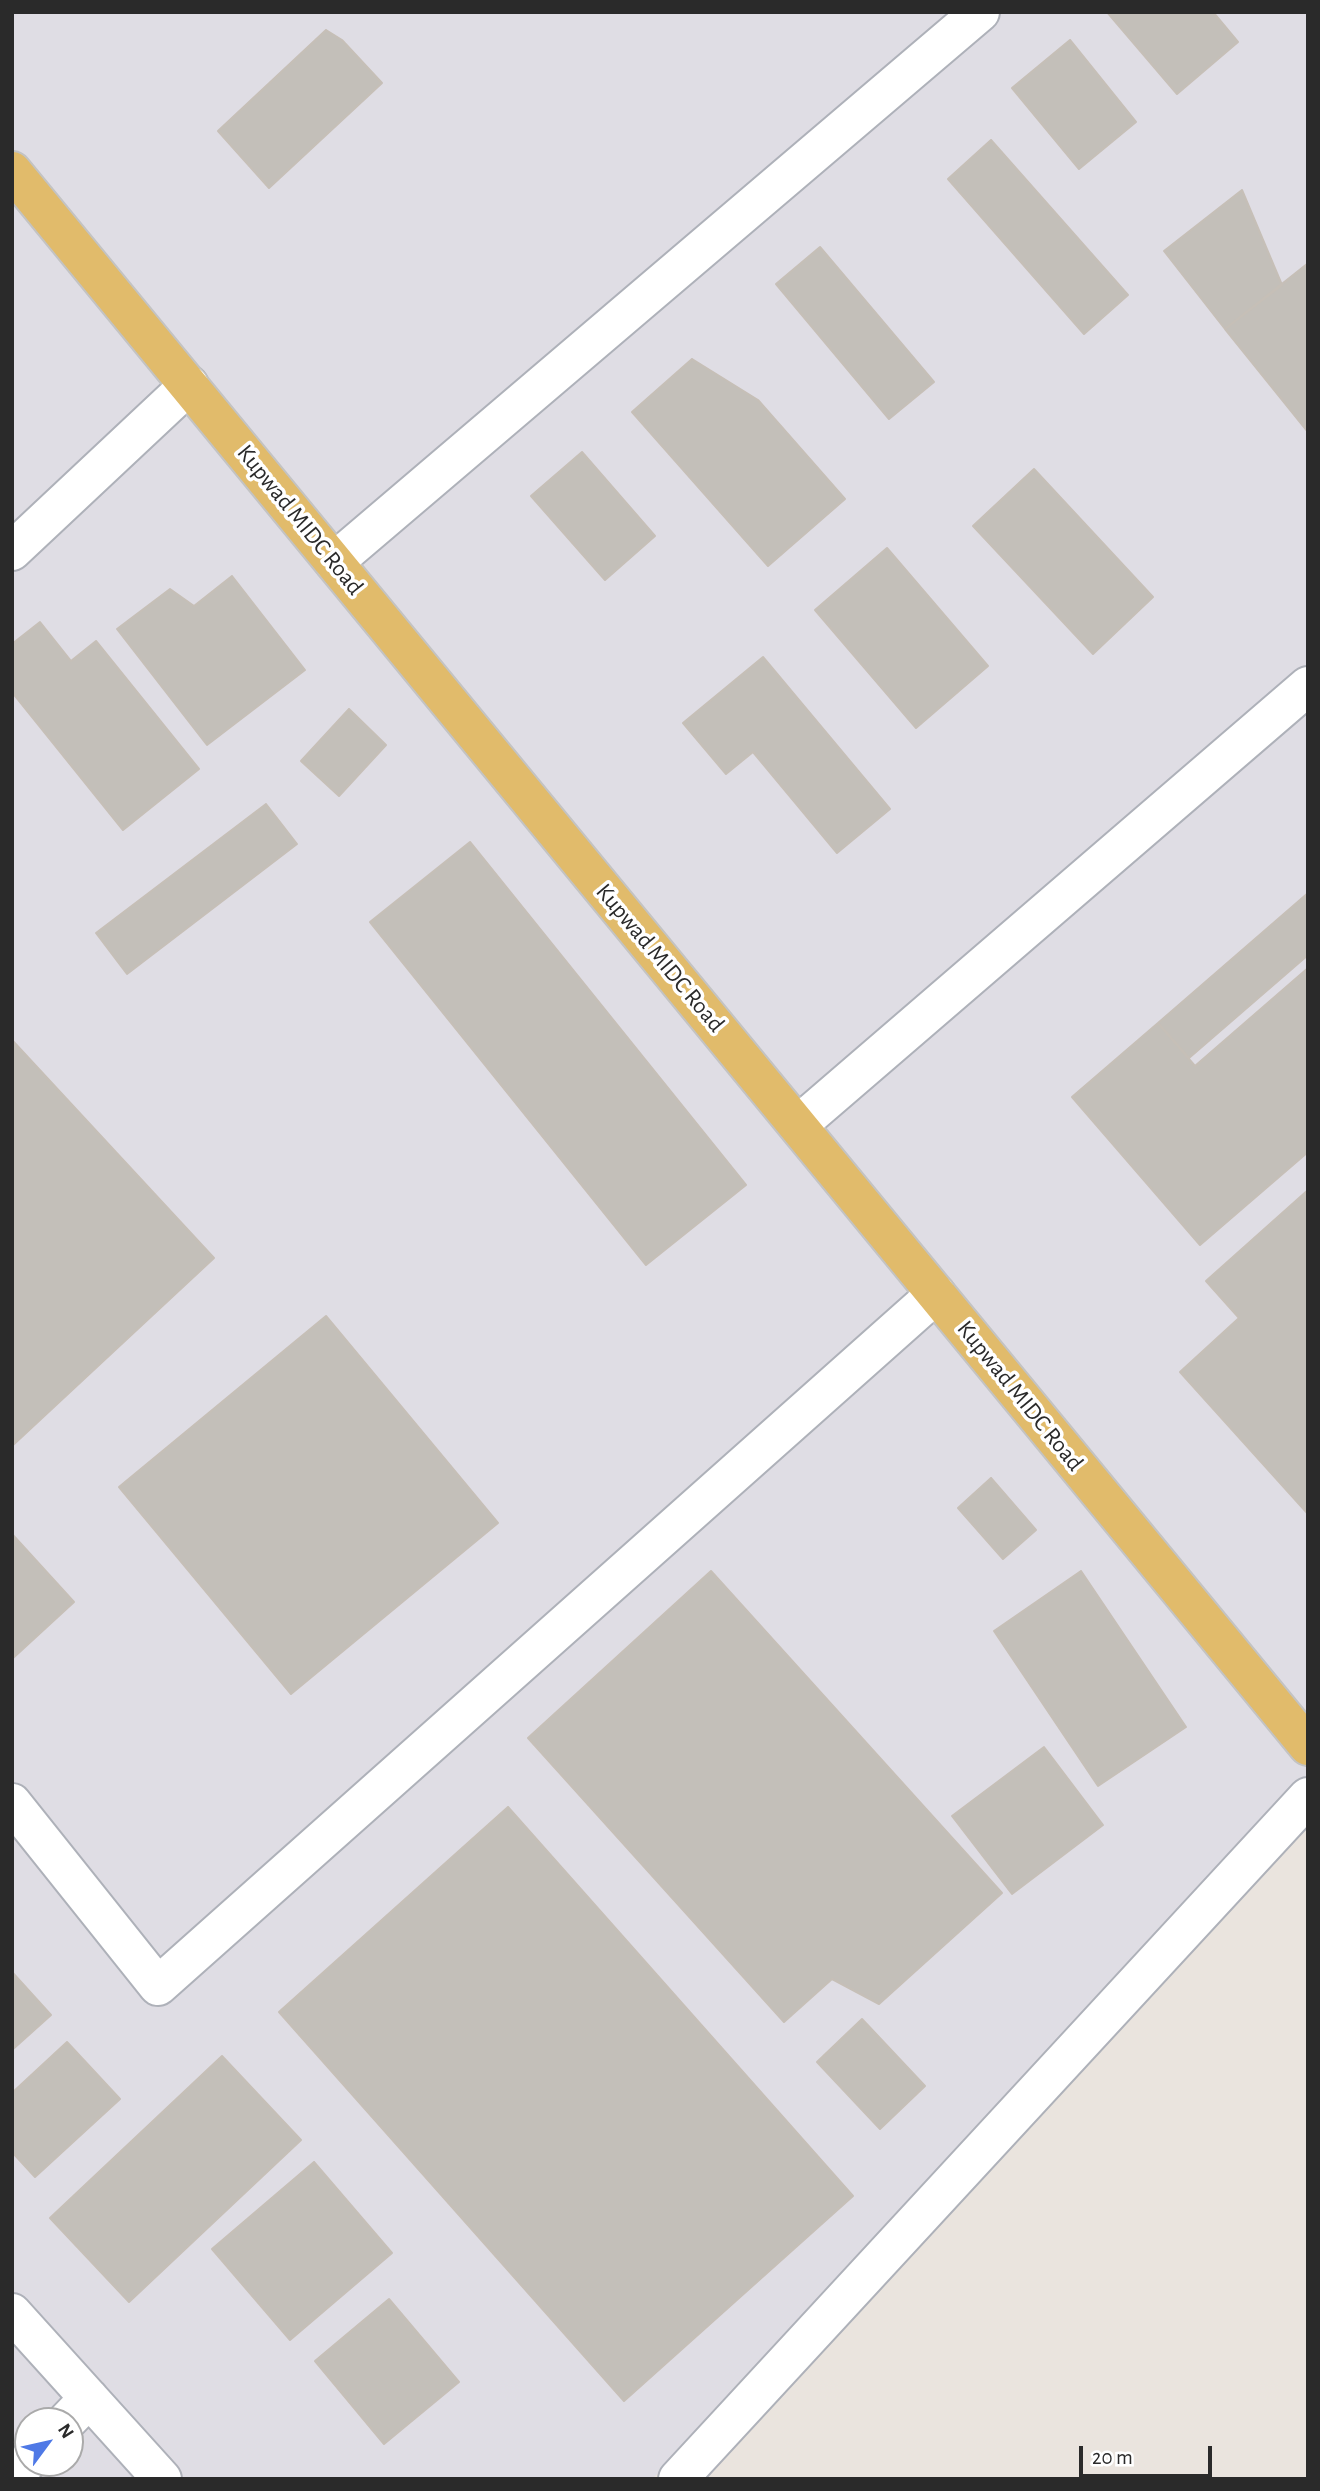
<!DOCTYPE html>
<style>
body{margin:0}
#map{position:relative;width:1320px;height:2491px;overflow:hidden;background:#eae4de;font-family:"Alegreya Sans",sans-serif}
canvas{display:block}
.frame{position:absolute;inset:0;border:14px solid #2a2a2a;pointer-events:none}
.north{position:absolute;left:14px;top:2407px;width:70px;height:70px;box-sizing:border-box;background:#fff;border:2px solid #aaa;border-radius:50%;rotate:57deg;font-size:19px;font-weight:700;line-height:28px;text-align:center;color:#2a2a2a}
.north::after{content:'';display:block;margin:auto;width:24px;height:32px;background:#4f79e6;clip-path:polygon(50% 0,100% 100%,50% 72%,0 100%)}
.scale{position:absolute;left:1079px;top:2446px;width:133px;height:32px;box-sizing:border-box;border:4px solid #2a2a2a;border-top:0;padding-left:9px;font-size:21px;line-height:24px;white-space:nowrap;color:#2a2a2a;-webkit-text-stroke:5px #fff;paint-order:stroke}
</style>
<div id="map">
<canvas width="1320" height="2491"></canvas>
<div class="frame"></div>
<div class="north">N</div>
<div class="scale">20 m</div>
</div>
<script>
const g = document.querySelector('canvas').getContext('2d');
g.lineJoin = 'round';
function fillPath(path, color) { g.fillStyle = color; g.fill(path, 'evenodd'); }
const toPath = rows => new Path2D(rows.map(r => 'M' + r).join(''));
function stroke(path, color, width, dash) { g.strokeStyle = color; g.lineWidth = width; g.lineCap = dash ? 'butt' : 'round'; g.setLineDash(dash || []); g.stroke(path); }
function drawText(font, color, halo, rows, align = 'center') {
  g.font = font + ' "Alegreya Sans",sans-serif'; g.lineWidth = 7; g.setLineDash([]); g.textBaseline = 'middle'; g.strokeStyle = halo; g.fillStyle = color; for (const [text, x, y, turn = 0] of rows) {
    g.save(); g.translate(x, y); g.rotate((+turn || 0) * Math.PI / 180); g.textAlign = isNaN(turn) ? turn : align; if (halo) g.strokeText(text, 0, 0); g.fillText(text, 0, 0); g.restore();
  }
}
fillPath(toPath([
 [12,12,1308,12,1308,1797,906,2232,652,2479,12,2479],
 [28,2421,70,2421,70,2463,28,2463]
]), '#dfdde4');
const building = toPath([
 [1107,12,1213,12,1238,42,1177,94,1107,12],
 [326,30,342,40,382,83,269,188,218,131,326,30],
 [1070,40,1136,122,1079,169,1012,88,1070,40],
 [991,140,1128,295,1084,334,948,179,991,140],
 [1242,190,1282,285,1225,329,1164,251,1242,190],
 [820,247,934,382,889,419,776,284,820,247],
 [1307,264,1308,265,1308,432,1225,329,1307,264],
 [692,359,758,400,845,499,768,566,632,412,692,359],
 [582,452,655,536,605,580,531,496,582,452],
 [1034,469,1153,597,1093,654,973,526,1034,469],
 [887,548,988,666,916,728,815,610,887,548],
 [232,576,305,670,207,745,117,629,170,589,194,606,232,576],
 [40,622,71,661,96,641,199,769,123,830,12,692,12,644,40,622],
 [763,657,890,809,837,853,753,752,726,774,683,723,763,657],
 [349,709,386,745,339,796,301,761,349,709],
 [266,804,297,844,127,974,96,933,266,804],
 [470,842,746,1185,646,1265,370,922,470,842],
 [1308,893,1308,955,1189,1058,1158,1023,1308,893],
 [1308,968,1308,1152,1200,1245,1072,1097,1158,1023,1195,1066,1308,968],
 [12,1040,214,1258,12,1446,12,1040],
 [1308,1190,1308,1514,1180,1372,1239,1318,1206,1281,1308,1190],
 [326,1316,498,1523,291,1694,119,1487,326,1316],
 [991,1478,1036,1530,1003,1559,958,1508,991,1478],
 [12,1534,74,1602,12,1659,12,1534],
 [711,1571,1002,1893,879,2004,832,1979,784,2022,528,1738,711,1571],
 [1081,1571,1186,1727,1098,1786,994,1631,1081,1571],
 [1044,1747,1103,1825,1012,1894,952,1816,1044,1747],
 [508,1807,853,2196,624,2401,279,2012,508,1807],
 [12,1972,51,2015,12,2050,12,1972],
 [862,2019,925,2086,880,2129,817,2062,862,2019],
 [67,2042,120,2099,35,2177,12,2152,12,2093,67,2042],
 [222,2056,301,2140,129,2302,50,2218,222,2056],
 [314,2162,392,2253,290,2340,212,2249,314,2162],
 [389,2299,459,2382,384,2444,315,2361,389,2299]
]);
fillPath(building, '#c3bfb9');
stroke(building, '#c6bfb7', 2);
const street = toPath([
 [12,551,189,385],
 [334,562,980,12],
 [798,1125,1308,686],
 [12,1803,158,1986,936,1294],
 [12,2313,162,2479],
 [67,2421,89,2398],
 [12,2477,28,2461],
 [678,2479,1308,1797]
]);
const primary = toPath([
 [12,171,1308,1746]
]);
stroke(street, '#aeb1b9', 42);
stroke(primary, '#c3c3c3', 42);
stroke(street, '#fff', 38);
stroke(primary, '#e1bb6b', 38);
drawText('24px', '#2a2a2a', '#fff', [
 ["Kupwad MIDC Road",300,520,51],
 ["Kupwad MIDC Road",660,958,50],
 ["Kupwad MIDC Road",1020,1396,51]
]);
</script>
